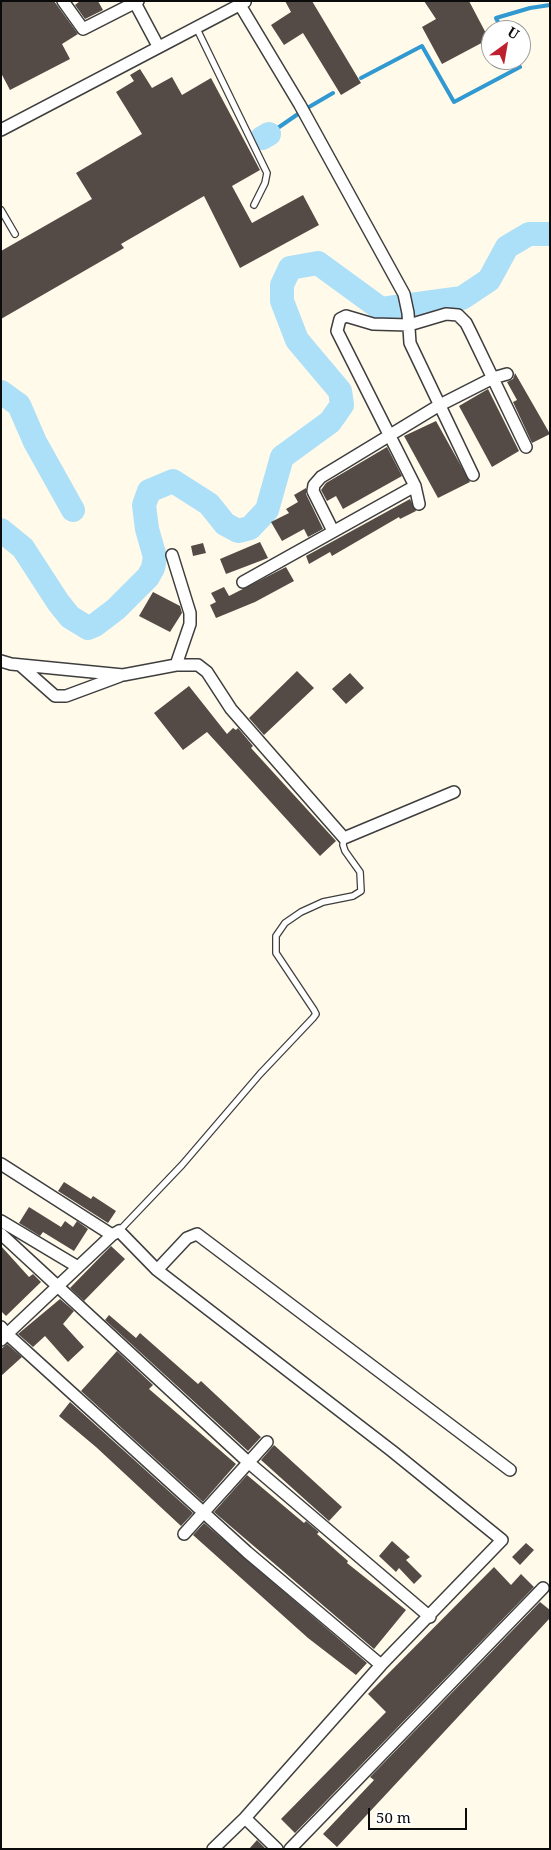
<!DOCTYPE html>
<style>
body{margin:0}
#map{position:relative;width:551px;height:1850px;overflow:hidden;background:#fffae9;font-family:"Noto Serif",serif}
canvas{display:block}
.frame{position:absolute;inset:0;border:2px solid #0b0b0b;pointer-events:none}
.north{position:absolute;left:481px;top:20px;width:50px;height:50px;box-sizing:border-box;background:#fff;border:1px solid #9d9d9d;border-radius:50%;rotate:32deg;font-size:14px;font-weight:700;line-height:20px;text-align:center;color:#0b0b0b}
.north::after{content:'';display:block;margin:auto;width:18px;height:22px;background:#be2030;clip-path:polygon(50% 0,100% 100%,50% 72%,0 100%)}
.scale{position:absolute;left:368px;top:1808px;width:99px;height:22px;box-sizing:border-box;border:2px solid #0b0b0b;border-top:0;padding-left:6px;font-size:15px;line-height:18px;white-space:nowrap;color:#0b0b0b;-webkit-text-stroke:4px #fff;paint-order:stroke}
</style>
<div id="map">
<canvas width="551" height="1850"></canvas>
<div class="frame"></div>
<div class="north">U</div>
<div class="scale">50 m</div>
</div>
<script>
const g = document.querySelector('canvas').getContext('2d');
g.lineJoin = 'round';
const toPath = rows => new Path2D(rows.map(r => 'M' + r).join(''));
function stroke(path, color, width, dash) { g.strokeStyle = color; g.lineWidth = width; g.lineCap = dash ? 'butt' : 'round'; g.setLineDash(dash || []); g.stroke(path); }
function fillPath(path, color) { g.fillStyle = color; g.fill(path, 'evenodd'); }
stroke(toPath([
 [502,30,496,18,530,8,550,5],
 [361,78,422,46,454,102,520,67,516,60],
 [309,107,333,93],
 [269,134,298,114]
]), '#3199d1', 4);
stroke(toPath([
 [262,138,269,134],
 [1,392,19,405,35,442,73,510],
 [1,530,23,548,58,602,70,617,88,628,95,625,116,609,148,577,153,568,155,557,147,529,144,505,149,491,173,481,209,504,225,524,238,531,250,528,267,510,282,457,330,422,342,405,340,391,297,340,282,301,282,285,290,268,318,263,381,309,462,298,489,280,507,247,529,234,550,234]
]), '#acdff8', 24);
fillPath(toPath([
 [1,1,54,1,78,34,62,44,70,59,10,90,1,73],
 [80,1,98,1,103,10,85,19,75,5],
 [285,1,312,1,361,83,341,95,303,33,284,45,271,25,291,12],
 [424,1,469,1,489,39,442,64,422,27,436,19],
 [140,69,152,88,172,77,182,95,211,78,260,170,232,186,252,223,303,195,319,225,240,268,204,196,121,244,124,248,1,319,1,251,92,199,76,173,142,134,116,92,134,81,130,75],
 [515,373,550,434,532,443,513,402,517,400,507,382,513,379],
 [488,389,519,451,492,467,459,406],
 [436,421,470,482,438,498,404,436],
 [387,447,402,476,343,509,336,496,327,501,321,490,326,483],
 [306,488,306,494,323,529,308,537,304,529,282,541,271,522,289,513,286,509,298,502,294,495],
 [410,499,416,511,400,519,399,517,332,556,330,552,309,564,306,556],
 [260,542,268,558,226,574,220,559],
 [203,543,206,553,193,556,191,546],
 [286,567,294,581,255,602,216,618,210,605,216,602,211,593,224,587,229,596,231,595],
 [153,592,180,606,182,613,170,632,139,616],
 [297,671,314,688,264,735,249,718],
 [350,673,364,688,346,704,332,689],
 [189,686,227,734,233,728,236,730,238,728,253,746,251,748,336,841,320,856,207,732,183,750,154,713],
 [64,1182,91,1199,93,1196,116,1211,108,1223,58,1191],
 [29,1207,61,1227,65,1221,73,1227,77,1221,88,1229,74,1251,43,1232,40,1236,19,1223],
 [1,1246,29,1277,33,1274,41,1282,6,1316,1,1311],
 [111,1246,125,1259,84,1301,70,1288],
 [60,1299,74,1311,63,1324,84,1347,68,1362,45,1336,33,1347,18,1334],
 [109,1315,136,1338,140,1333,198,1384,201,1381,261,1437,248,1451,105,1320],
 [7,1344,22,1357,1,1376,1,1349],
 [117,1351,153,1385,149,1389,236,1464,203,1502,81,1391],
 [70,1402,193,1513,181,1526,96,1447,59,1416],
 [274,1445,342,1507,329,1521,261,1460],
 [247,1475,304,1523,306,1521,319,1532,317,1534,348,1561,347,1563,406,1610,374,1649,214,1512],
 [204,1523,367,1663,356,1675,308,1638,193,1535],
 [392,1541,410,1557,406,1560,422,1576,414,1584,399,1568,396,1572,379,1556],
 [526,1543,534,1550,520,1565,512,1557],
 [494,1567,511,1585,521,1574,534,1587,295,1833,281,1819,386,1712,368,1694],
 [540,1602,550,1610,550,1618,337,1847,323,1834,374,1780,370,1777],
 [257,1840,266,1849,249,1849]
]), '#544b47');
const lane = toPath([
 [196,27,267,173,265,183,254,205],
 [1,210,15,234],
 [119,1231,182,1165,260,1074,313,1018,316,1014,314,1010,276,953,276,936,285,923,301,912,323,902,353,896,361,891,360,872,345,851,343,845,344,838]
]);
const street = toPath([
 [63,1,83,29,138,1],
 [134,1,158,46],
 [240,5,300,105,404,294,408,313,410,343,473,475],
 [1,130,245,2],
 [419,504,415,486,337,331,340,319,346,316,373,324,409,325,446,314,458,315,466,323,471,333,526,447],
 [333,531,313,491,314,485,321,477,438,406,493,378,507,374],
 [172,555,190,613,190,624,176,665],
 [243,582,415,486],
 [1,661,11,664,123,675,176,665,198,665,207,672,231,709,344,838,454,792],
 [20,665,55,696,66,696,120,676],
 [1,1164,112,1235,7,1334,1,1327],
 [1,1221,78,1267],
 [1,1234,248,1462,430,1617],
 [112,1235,119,1231,157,1270,392,1451,502,1540,381,1665,245,1818,213,1849],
 [157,1270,187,1238,197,1234,510,1470],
 [1,1340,7,1334,247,1552,381,1665],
 [184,1534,267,1442],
 [245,1818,277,1849],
 [290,1849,543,1588]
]);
stroke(lane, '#3e3e3e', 8);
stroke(street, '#3e3e3e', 14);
stroke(lane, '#fff', 5.5);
stroke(street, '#fff', 11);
</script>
